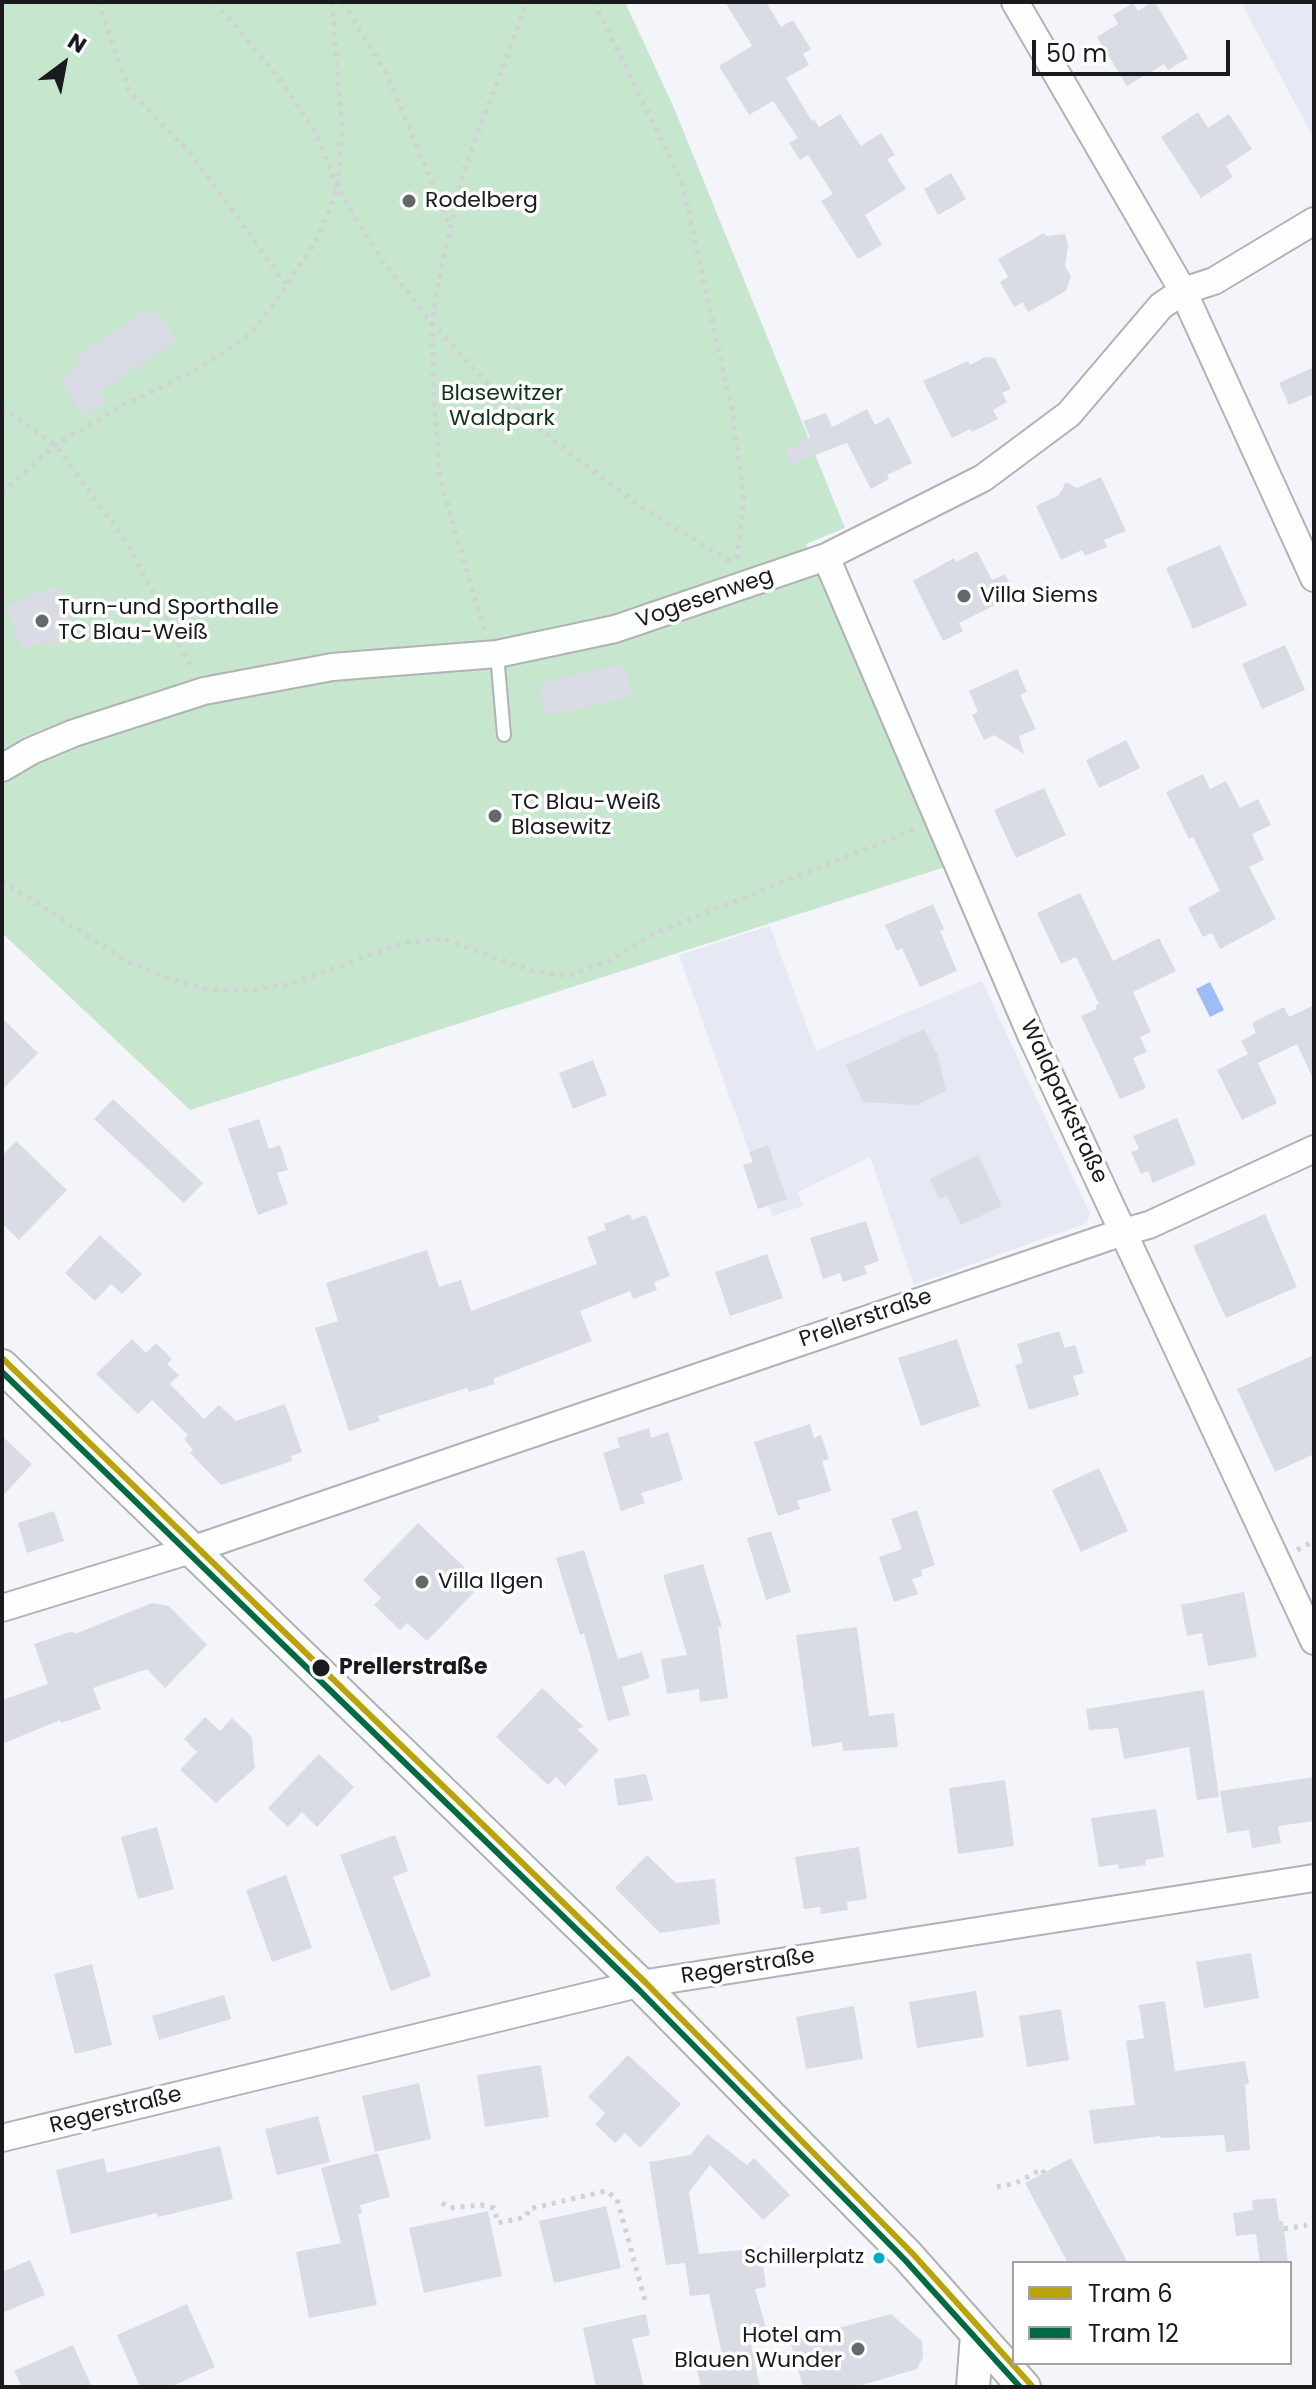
<!DOCTYPE html>
<meta charset="utf-8">
<style>
body{margin:0}
#map{position:relative;width:1316px;height:2389px;overflow:hidden;background:#f4f5fa;font-family:Poppins,sans-serif}
canvas{display:block}
.frame{position:absolute;inset:0;border:4px solid #191a1d;pointer-events:none}
.legend{position:absolute;left:1012px;top:2261px;width:280px;height:104px;box-sizing:border-box;background:#fff;border:2px solid #a3a3a5;margin:0;padding:10px 14px;list-style:none;font-size:24px;color:#191a1d}
.legend li{display:flex;align-items:center;gap:16px;height:40px}
.legend b{width:40px;border:2px solid #a3a3a5}
.north{position:absolute;left:24px;top:24px;width:80px;height:80px;-webkit-text-stroke:6px #fff;paint-order:stroke;rotate:32deg;font-size:22px;font-weight:700;line-height:32px;text-align:center;color:#191a1d}
.north::after{content:'';display:block;margin:auto;width:28px;height:36px;background:#191a1d;clip-path:polygon(50% 0,100% 100%,50% 72%,0 100%)}
.scale{position:absolute;left:1032px;top:40px;width:198px;height:36px;box-sizing:border-box;border:4px solid #191a1d;border-top:0;padding-left:10px;font-size:24px;line-height:28px;white-space:nowrap;color:#191a1d;-webkit-text-stroke:6px #fff;paint-order:stroke}
</style>
<div id="map">
<canvas width="1316" height="2389"></canvas>
<div class="frame"></div>
<ul class="legend">
<li><b style="height:10px;background:#baa209"></b>Tram 6</li>
<li><b style="height:10px;background:#006b42"></b>Tram 12</li>
</ul>
<div class="north">N</div>
<div class="scale">50 m</div>
</div>
<script>
const g = document.querySelector('canvas').getContext('2d');
g.lineJoin = 'round';
function fillPath(path, color) { g.fillStyle = color; g.fill(path, 'evenodd'); }
const toPath = rows => new Path2D(rows.map(r => 'M' + r).join(''));
function stroke(path, color, width, dash) { g.strokeStyle = color; g.lineWidth = width; g.lineCap = dash ? 'butt' : 'round'; g.setLineDash(dash || []); g.stroke(path); }
function drawText(font, color, halo, rows, align = 'center') {
  g.font = font + ' Poppins,sans-serif'; g.lineWidth = 7; g.setLineDash([]); g.textBaseline = 'middle'; g.strokeStyle = halo; g.fillStyle = color; for (const [text, x, y, turn = 0] of rows) {
    g.save(); g.translate(x, y); g.rotate((+turn || 0) * Math.PI / 180); g.textAlign = isNaN(turn) ? turn : align; if (halo) g.strokeText(text, 0, 0); g.fillText(text, 0, 0); g.restore();
  }
}
fillPath(toPath([
 [1241,2,1314,2,1314,139],
 [770,926,816,1051,982,981,1090,1214,1087,1223,914,1285,870,1157,798,1192,803,1206,772,1216,679,955]
]), '#e6e9f4');
fillPath(toPath([
 [2,2,625,2,674,108,845,528,806,544,945,867,190,1110,2,933]
]), '#c6e6ce');
fillPath(toPath([
 [1210,982,1224,1010,1210,1017,1196,989]
]), '#9fbcf6');
fillPath(toPath([
 [725,2,766,2,781,27,793,20,811,49,803,54,809,65,786,78,812,121,814,119,819,127,840,114,861,146,881,133,895,155,887,159,906,189,865,215,882,245,858,259,821,201,833,194,808,155,800,160,789,143,798,138,773,101,749,115,719,66,752,46],
 [1152,2,1155,2,1188,58,1168,70,1164,64,1127,86,1097,37,1118,24,1113,15,1133,3,1138,11],
 [1198,112,1208,128,1229,114,1252,149,1226,166,1233,177,1201,198,1161,137],
 [951,173,966,199,938,215,924,189],
 [1044,233,1046,236,1065,234,1068,245,1065,266,1071,276,1066,291,1028,312,1023,302,1014,307,1000,282,1008,277,998,259],
 [147,310,151,316,158,311,177,340,99,392,106,402,84,416,60,379,81,364,76,357],
 [985,357,995,358,1011,389,1002,393,1007,402,993,410,998,419,972,432,970,429,952,438,923,381,968,361,970,365],
 [1314,367,1314,394,1289,405,1279,383],
 [867,409,875,425,889,417,912,463,887,475,889,479,871,489,847,443,791,464,785,451,810,438,803,421,826,413,832,427],
 [1101,477,1126,531,1104,540,1107,547,1085,556,1082,550,1061,560,1036,506,1059,495,1066,482,1077,488],
 [1220,545,1247,605,1193,629,1166,568],
 [977,551,992,580,1005,574,1015,595,959,623,963,631,943,641,913,581,954,558,956,562],
 [57,585,78,635,48,647,45,641,23,650,6,607],
 [1285,645,1305,690,1262,709,1242,664],
 [624,664,632,697,546,716,539,683],
 [1017,669,1027,692,1020,695,1036,729,1019,736,1024,754,994,735,984,740,972,715,978,712,969,691],
 [1126,740,1140,768,1099,788,1086,760],
 [1203,774,1210,789,1226,781,1240,808,1258,799,1271,825,1252,834,1264,860,1249,867,1276,919,1220,949,1212,933,1203,937,1188,908,1220,891,1193,837,1189,839,1166,792],
 [1044,788,1066,835,1016,858,994,810],
 [1080,893,1113,961,1159,938,1176,971,1133,992,1151,1032,1140,1037,1147,1052,1133,1058,1146,1088,1120,1099,1081,1016,1097,1009,1095,1005,1099,1004,1076,957,1061,964,1037,913],
 [933,904,944,929,940,931,957,971,920,987,902,948,897,951,885,925],
 [1314,1005,1314,1081,1297,1044,1258,1063,1277,1103,1242,1120,1217,1070,1248,1054,1241,1041,1256,1033,1252,1023,1284,1007,1289,1017],
 [2,1018,38,1053,2,1090],
 [924,1029,938,1056,946,1091,916,1105,863,1102,846,1065],
 [593,1060,607,1095,573,1109,559,1073],
 [113,1099,203,1183,184,1203,94,1119],
 [1177,1118,1196,1164,1153,1183,1148,1171,1141,1174,1131,1152,1139,1149,1133,1136],
 [259,1119,269,1149,280,1145,288,1170,277,1173,288,1204,258,1215,228,1129],
 [16,1141,67,1190,19,1240,2,1223,2,1156],
 [768,1145,787,1199,758,1209,743,1165,753,1162,749,1152],
 [978,1155,1002,1206,961,1225,947,1196,939,1199,930,1179],
 [630,1214,632,1220,646,1215,670,1276,654,1282,657,1290,633,1299,630,1291,580,1311,592,1341,493,1379,495,1384,469,1392,467,1388,378,1416,380,1421,349,1431,315,1328,338,1321,326,1283,427,1250,439,1287,461,1280,471,1311,597,1264,587,1237,606,1230,604,1224],
 [1265,1214,1297,1287,1226,1318,1193,1246],
 [866,1221,879,1261,864,1266,867,1274,843,1282,840,1273,823,1279,810,1238],
 [100,1235,142,1274,122,1294,111,1284,95,1301,65,1273],
 [767,1254,783,1298,730,1316,715,1272],
 [1059,1331,1065,1348,1075,1345,1084,1373,1073,1376,1079,1395,1029,1410,1015,1365,1023,1363,1017,1344],
 [132,1339,146,1353,156,1343,172,1359,167,1364,179,1375,170,1384,204,1419,219,1405,236,1421,285,1404,302,1452,291,1456,292,1461,221,1485,190,1453,193,1450,184,1439,188,1435,152,1400,138,1414,96,1374],
 [957,1339,980,1406,921,1426,898,1358],
 [1314,1355,1314,1454,1275,1472,1237,1389],
 [810,1424,814,1438,821,1435,829,1459,822,1461,831,1491,797,1501,800,1509,778,1516,754,1442],
 [649,1428,651,1438,668,1432,683,1480,641,1493,645,1503,621,1511,603,1453,620,1447,617,1438],
 [2,1436,32,1464,2,1497],
 [1099,1468,1128,1531,1081,1552,1052,1490],
 [917,1510,935,1565,921,1570,923,1576,912,1579,918,1594,894,1602,879,1557,902,1549,891,1519],
 [54,1511,64,1541,27,1553,18,1523],
 [418,1523,482,1584,427,1641,407,1623,400,1630,374,1605,381,1598,363,1580],
 [771,1531,791,1592,766,1600,747,1538],
 [584,1550,618,1659,642,1652,650,1678,622,1687,630,1715,608,1721,584,1633,580,1635,556,1558],
 [703,1564,722,1627,718,1627,728,1698,700,1702,699,1689,667,1694,661,1659,687,1655,663,1575],
 [1244,1592,1257,1657,1208,1666,1202,1633,1187,1636,1181,1605],
 [152,1603,169,1606,207,1645,165,1688,147,1669,93,1688,101,1709,61,1723,60,1720,2,1744,2,1700,48,1684,34,1644,73,1631,75,1634],
 [857,1627,869,1716,894,1713,898,1747,843,1751,842,1742,812,1747,796,1635],
 [542,1688,584,1727,577,1729,599,1750,565,1786,556,1777,548,1785,496,1737],
 [1204,1690,1219,1797,1197,1800,1189,1747,1124,1759,1118,1728,1089,1730,1086,1709],
 [205,1717,220,1731,232,1718,252,1737,253,1751,255,1768,216,1803,180,1770,197,1752,184,1739],
 [319,1754,354,1787,317,1827,302,1812,288,1827,268,1808],
 [646,1774,653,1800,618,1806,614,1779],
 [1314,1777,1314,1821,1278,1826,1281,1843,1252,1848,1249,1830,1227,1833,1220,1791],
 [1005,1780,1014,1846,958,1854,949,1788],
 [1156,1809,1164,1857,1145,1860,1146,1865,1119,1869,1118,1864,1099,1867,1091,1818],
 [157,1827,174,1889,138,1899,121,1837],
 [395,1835,408,1871,393,1877,431,1976,391,1991,340,1855],
 [859,1847,867,1899,847,1902,848,1910,821,1914,820,1907,804,1909,795,1857],
 [647,1855,676,1883,715,1879,720,1924,660,1933,615,1888],
 [286,1875,312,1948,272,1962,246,1890],
 [1251,1953,1259,1998,1204,2008,1196,1962],
 [92,1964,112,2045,75,2054,54,1974],
 [976,1991,984,2037,917,2048,909,2002],
 [224,1995,231,2019,159,2040,152,2016],
 [1165,2001,1175,2071,1245,2061,1249,2084,1245,2085,1250,2150,1226,2152,1224,2135,1160,2138,1160,2136,1094,2144,1089,2110,1135,2105,1126,2041,1144,2038,1139,2005],
 [854,2006,863,2059,806,2069,796,2017],
 [1061,2009,1069,2060,1027,2067,1019,2016],
 [628,2055,681,2104,640,2148,625,2133,615,2143,595,2124,605,2113,588,2097],
 [541,2065,549,2117,485,2127,477,2075],
 [419,2083,431,2139,375,2152,362,2096],
 [318,2116,330,2162,277,2175,265,2129],
 [707,2134,747,2165,754,2158,790,2195,763,2220,710,2165,689,2192,699,2254,761,2248,766,2287,755,2289,769,2339,751,2344,760,2387,701,2387,696,2365,723,2359,709,2294,690,2296,685,2263,666,2265,649,2162,691,2155],
 [220,2146,233,2199,158,2217,157,2213,71,2234,56,2170,104,2158,107,2173],
 [378,2153,390,2197,360,2205,362,2213,358,2214,377,2305,309,2318,296,2252,341,2243,321,2168],
 [1071,2158,1128,2263,1068,2263,1025,2183],
 [1276,2198,1279,2221,1283,2221,1288,2263,1260,2263,1256,2234,1236,2236,1233,2213,1253,2210,1252,2200],
 [606,2206,621,2268,554,2283,539,2221],
 [488,2211,502,2276,424,2293,409,2228],
 [30,2260,45,2295,2,2313,2,2272],
 [187,2304,215,2367,170,2387,140,2387,117,2335],
 [646,2314,650,2335,632,2339,644,2387,596,2387,583,2328],
 [891,2314,922,2341,923,2357,917,2369,855,2387,803,2387,790,2341],
 [73,2345,92,2387,22,2387,14,2371]
]), '#d9dce4');
const service = toPath([
 [497,654,504,735]
]);
const minor = toPath([
 [1015,2,1183,291,1314,578],
 [826,557,1031,1035,1314,1641],
 [2,768,31,751,74,733,204,691,332,667,497,654,615,629,826,557,983,478,1069,414,1161,306,1183,291,1214,281,1314,221],
 [2,1608,197,1548,1123,1232,1149,1225,1314,1149],
 [2,2138,634,1985,1314,1878]
]);
const tertiary = toPath([
 [2,1366,640,1984,908,2256,1024,2387],
 [973,2387,977,2335]
]);
stroke(service, '#b1b2b6', 16);
stroke(minor, '#b1b2b6', 30);
stroke(tertiary, '#b1b2b6', 36);
stroke(toPath([
 [98,2,129,90,191,154,286,285],
 [215,2,279,78,316,133,338,189],
 [332,2,342,128,338,184],
 [343,2,385,71,450,225],
 [594,2,682,182,732,410,744,498,737,562],
 [2,407,55,445,128,544,192,669],
 [2,493,55,445,121,406,195,371,247,336,269,311,316,241,338,189,381,259,432,323,483,379,558,444,640,506,733,563],
 [484,630,440,479,433,383,432,323,439,279,464,170,527,2],
 [2,881,128,962,165,977,205,989,251,990,293,983,407,942,443,939,533,971,569,976,608,961,655,933,918,828],
 [1297,1550,1314,1541],
 [997,2187,1016,2183,1042,2169,1044,2173],
 [442,2203,450,2208,481,2205,494,2208,498,2223,526,2217,529,2209,606,2191,617,2199,646,2304],
 [1284,2229,1307,2225]
]), '#d2d2d4', 5, [4, 6]);
stroke(service, '#fdfefe', 12);
stroke(minor, '#fdfefe', 26);
stroke(tertiary, '#fdfefe', 32);
stroke(toPath([
 [2,1358,646,1983,912,2253,1033,2387]
]), '#baa209', 6);
stroke(toPath([
 [2,1372,639,1990,905,2260,1020,2387]
]), '#006b42', 6);
for (const [x, y, r, color] of [
 [409,201,8,"#66676a"],
 [964,596,8,"#66676a"],
 [42,621,8,"#66676a"],
 [495,816,8,"#66676a"],
 [422,1582,8,"#66676a"],
 [321,1668,10,"#191a1d"],
 [879,2258,7,"#00a9ce"],
 [858,2349,8,"#66676a"]
]) { const dot = new Path2D(); dot.arc(x, y, r, 0, 2 * Math.PI); g.fillStyle = color; g.fill(dot); stroke(dot, '#fff', 3); }
drawText('20px', '#191a1d', '#fff', [
 ["Schillerplatz",864,2258]
], 'right');
drawText('22px', '#191a1d', '#fff', [
 ["Rodelberg",425,201],
 ["Villa Siems",980,596],
 ["Turn-und Sporthalle",58,608],
 ["TC Blau-Weiß",58,633],
 ["TC Blau-Weiß",511,803],
 ["Blasewitz",511,828],
 ["Villa Ilgen",438,1582],
 ["Hotel am",842,2336,"right"],
 ["Blauen Wunder",842,2361,"right"]
], 'left');
drawText('22px', '#0f3318', '#fff', [
 ["Blasewitzer",502,394],
 ["Waldpark",502,419]
]);
drawText('22px', '#191a1d', '#fff', [
 ["Vogesenweg",705,599,-19],
 ["Waldparkstraße",1063,1102,65],
 ["Prellerstraße",866,1319,-19],
 ["Regerstraße",748,1967,-9],
 ["Regerstraße",116,2111,-14]
]);
drawText('bold 22px', '#191a1d', '#fff', [
 ["Prellerstraße",339,1668]
], 'left');
</script>
